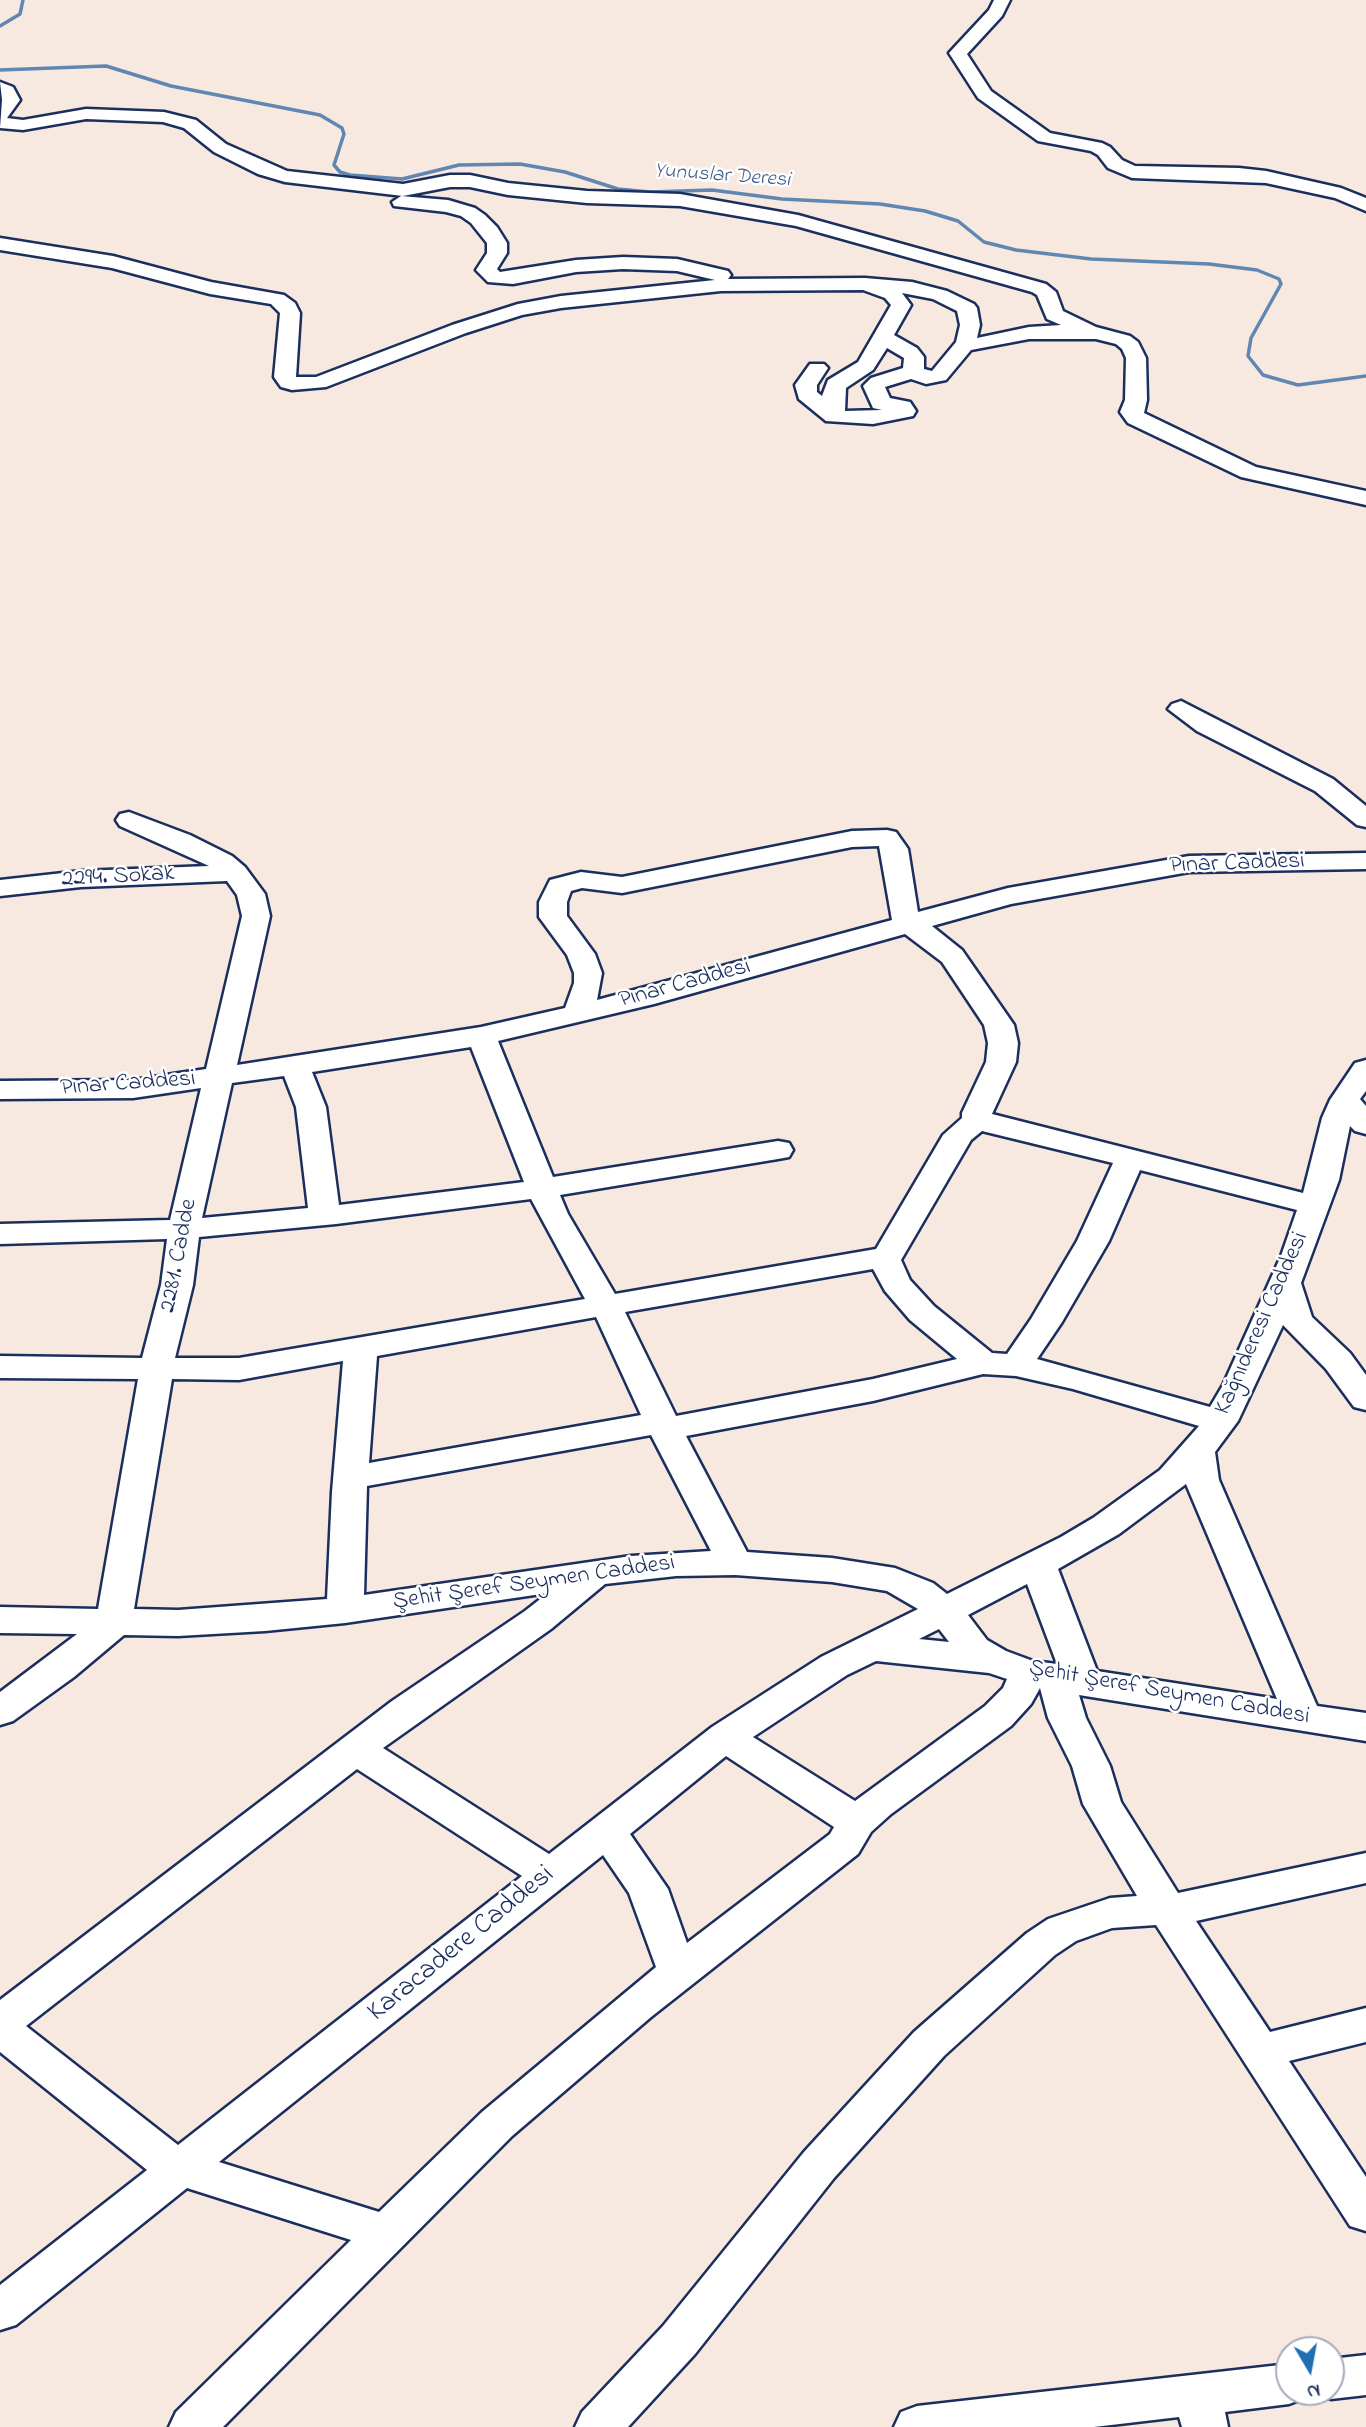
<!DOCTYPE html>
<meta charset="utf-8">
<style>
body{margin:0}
#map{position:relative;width:1366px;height:2427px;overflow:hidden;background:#f7e9df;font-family:"Indie Flower",sans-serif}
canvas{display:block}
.north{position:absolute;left:1275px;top:2336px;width:70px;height:70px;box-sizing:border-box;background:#fff;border:2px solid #a4acbf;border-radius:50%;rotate:170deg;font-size:19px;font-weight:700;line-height:28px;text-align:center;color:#1b2f5e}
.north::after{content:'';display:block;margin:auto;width:24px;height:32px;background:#1f6fb2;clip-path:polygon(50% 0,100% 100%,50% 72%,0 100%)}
</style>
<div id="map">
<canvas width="1366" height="2427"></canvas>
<div class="north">N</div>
</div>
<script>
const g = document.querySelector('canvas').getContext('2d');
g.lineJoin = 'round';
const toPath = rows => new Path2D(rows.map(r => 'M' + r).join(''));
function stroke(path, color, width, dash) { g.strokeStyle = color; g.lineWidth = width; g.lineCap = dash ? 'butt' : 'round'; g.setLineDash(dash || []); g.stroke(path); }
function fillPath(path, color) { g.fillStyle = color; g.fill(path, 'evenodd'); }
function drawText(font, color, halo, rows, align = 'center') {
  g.font = font + ' "Indie Flower",sans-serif'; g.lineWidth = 5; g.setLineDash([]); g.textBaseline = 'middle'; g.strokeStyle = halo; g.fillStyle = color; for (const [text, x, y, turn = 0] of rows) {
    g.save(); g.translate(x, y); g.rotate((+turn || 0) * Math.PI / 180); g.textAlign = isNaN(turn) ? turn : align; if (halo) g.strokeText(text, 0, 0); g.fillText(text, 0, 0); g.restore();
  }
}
stroke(toPath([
 [0,26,20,14,23,0],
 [0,70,106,66,171,86,320,115,342,128,344,134,334,165,340,172,350,175,402,179,459,165,520,164,565,172,618,189,650,192,712,190,782,199,880,204,925,211,958,221,984,242,1016,250,1091,259,1209,264,1257,270,1279,279,1281,284,1251,338,1248,356,1263,375,1298,385,1366,376]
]), '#5f87b2', 3.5);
const minor = toPath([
 [994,0,1010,0,1002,16,967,54,991,91,1050,133,1102,143,1110,147,1122,160,1135,166,1239,168,1266,171,1341,188,1366,198,1366,211,1335,198,1266,183,1132,178,1108,168,1098,155,1091,151,1038,141,978,98,949,53,989,10,994,0],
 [0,82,13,87,20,100,7,118,23,120,86,109,164,112,196,120,226,144,287,171,403,184,450,175,470,175,508,183,587,191,680,194,798,215,1046,284,1056,292,1063,311,1096,327,1130,336,1138,342,1146,358,1147,400,1144,413,1256,467,1366,491,1366,505,1241,477,1128,423,1120,412,1125,400,1126,358,1122,349,1116,344,1096,339,1029,339,971,350,946,380,926,384,911,379,885,387,890,398,910,402,916,411,913,416,873,424,826,421,799,399,795,385,810,364,824,364,828,368,817,385,817,392,822,396,828,380,858,362,891,305,885,298,863,290,721,291,561,308,522,315,466,333,326,387,292,390,281,387,274,377,280,313,271,304,210,294,112,268,0,250,0,238,113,256,211,282,284,295,295,303,300,313,296,377,316,377,452,325,518,304,561,296,715,280,677,271,623,269,576,272,513,284,488,282,476,270,487,253,487,243,471,223,461,216,446,212,394,206,392,202,401,196,448,200,475,208,485,215,497,227,507,243,507,253,497,269,500,272,576,260,623,257,677,259,728,271,731,275,728,279,865,278,912,282,947,291,974,304,977,308,980,325,977,338,1029,327,1061,325,1047,319,1037,295,1032,292,796,226,680,206,587,203,508,195,470,187,450,187,403,196,285,182,258,174,214,152,184,128,163,122,86,119,23,130,0,128,2,100,0,82],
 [902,293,933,299,957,311,960,325,956,342,932,371,924,369,924,357,917,348,894,335,911,305,902,293],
 [887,348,904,358,903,368,871,378,863,386,873,408,882,410,845,411,846,388,873,370,887,348],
 [1181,701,1333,779,1366,806,1366,827,1357,825,1315,791,1197,731,1168,709,1172,704,1181,701],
 [129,812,190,835,232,856,245,867,265,894,270,916,237,1065,481,1027,565,1008,574,983,574,973,567,955,539,917,539,902,550,880,581,872,622,877,852,831,887,830,896,832,908,849,918,912,1008,888,1189,856,1366,853,1366,869,1189,872,1011,904,932,926,962,950,1014,1025,1018,1043,1016,1062,992,1114,1303,1193,1322,1118,1330,1100,1355,1063,1366,1060,1366,1091,1360,1099,1366,1106,1366,1134,1355,1131,1350,1126,1339,1180,1301,1283,1312,1317,1350,1353,1366,1375,1366,1410,1354,1407,1326,1369,1283,1325,1238,1421,1215,1452,1219,1480,1317,1706,1366,1713,1366,1741,1079,1695,1086,1718,1110,1766,1121,1802,1178,1893,1366,1853,1366,1883,1196,1921,1270,2032,1366,2008,1366,2042,1289,2061,1366,2177,1366,2231,1350,2226,1156,1925,1112,1928,1076,1941,1055,1955,944,2056,834,2178,695,2354,628,2427,575,2427,582,2412,663,2326,804,2152,914,2032,1027,1933,1048,1919,1110,1898,1137,1896,1083,1804,1072,1766,1048,1718,1040,1688,1031,1704,1011,1726,891,1814,871,1832,858,1854,651,2017,512,2136,223,2427,169,2427,176,2412,351,2240,187,2188,16,2325,0,2330,0,2285,147,2170,0,2052,0,2000,392,1701,525,1611,548,1593,345,1623,265,1631,178,1636,124,1635,74,1677,13,1721,0,1725,0,1692,77,1634,0,1633,0,1607,98,1609,138,1379,0,1378,0,1356,142,1358,161,1285,167,1239,0,1244,0,1224,170,1220,201,1088,133,1098,0,1099,0,1081,133,1080,206,1069,242,916,237,895,227,881,81,887,0,896,0,880,81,871,209,866,120,826,116,820,120,814,129,812],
 [879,846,892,920,597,1000,602,973,595,954,567,916,567,902,571,891,582,888,622,893,852,847,879,846],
 [905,934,942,962,984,1025,988,1043,986,1062,962,1113,962,1118,943,1135,876,1249,615,1294,568,1214,560,1195,778,1159,789,1157,793,1150,789,1143,778,1141,553,1177,498,1041,654,1004,905,934],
 [471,1047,524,1182,339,1205,326,1107,312,1072,471,1047],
 [284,1076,296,1107,308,1208,202,1218,232,1083,284,1076],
 [982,1131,1113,1163,1077,1241,1031,1319,1007,1354,992,1353,934,1306,910,1280,901,1260,971,1140,982,1131],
 [1140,1170,1297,1210,1281,1256,1223,1385,1210,1407,1037,1359,1062,1322,1109,1241,1140,1170],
 [531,1199,585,1299,239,1358,175,1358,193,1285,199,1237,336,1224,531,1199],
 [873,1269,885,1291,910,1320,957,1359,873,1379,676,1416,625,1312,873,1269],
 [596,1317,641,1415,369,1463,377,1356,596,1317],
 [343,1361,332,1492,327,1599,178,1610,134,1609,172,1379,239,1380,343,1361],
 [983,1374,1016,1376,1073,1389,1199,1426,1160,1470,1093,1518,1061,1537,947,1594,933,1583,895,1568,832,1558,747,1552,686,1436,873,1401,983,1374],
 [651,1435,711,1551,631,1556,364,1595,367,1486,651,1435],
 [1186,1484,1277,1699,1097,1671,1058,1569,1119,1534,1186,1484],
 [735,1575,832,1582,887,1591,918,1609,821,1657,712,1727,549,1854,383,1748,551,1629,605,1584,676,1576,735,1575],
 [1027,1584,1057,1664,1033,1661,1006,1651,987,1640,968,1615,1027,1584],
 [939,1629,949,1642,919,1639,939,1629],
 [876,1661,989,1673,1007,1679,1003,1688,985,1706,855,1801,753,1737,847,1675,876,1661],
 [726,1756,834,1827,830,1834,687,1943,668,1889,630,1834,726,1756],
 [357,1769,522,1876,178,2145,26,2026,357,1769],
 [603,1855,629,1893,656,1967,482,2112,379,2212,219,2162,603,1855],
 [1366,2355,1366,2395,1331,2399,1315,2393,1331,2392,1331,2359,1366,2355],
 [1289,2364,1289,2392,1308,2392,1305,2398,1289,2404,1225,2412,1228,2427,1182,2427,1179,2417,1094,2427,894,2427,901,2412,917,2406,1289,2364]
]);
stroke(minor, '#1b2f5e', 5);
fillPath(minor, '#fff');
drawText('italic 21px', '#3d5b88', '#fff', [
 ["Yunuslar Deresi",722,177,4]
]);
drawText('24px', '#1b2f5e', '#fff', [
 ["Pınar Caddesi",1237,865,-2],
 ["2294. Sokak",118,878,-3],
 ["Pınar Caddesi",685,985,-15],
 ["Pınar Caddesi",128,1085,-4],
 ["2281. Cadde",180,1256,-79],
 ["Kağnıderesi Caddesi",1263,1324,-66],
 ["Şehit Şeref Seymen Caddesi",534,1584,-8],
 ["Şehit Şeref Seymen Caddesi",1169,1694,10]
]);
drawText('28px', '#1b2f5e', '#fff', [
 ["Karacadere Caddesi",462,1945,-39]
]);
</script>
